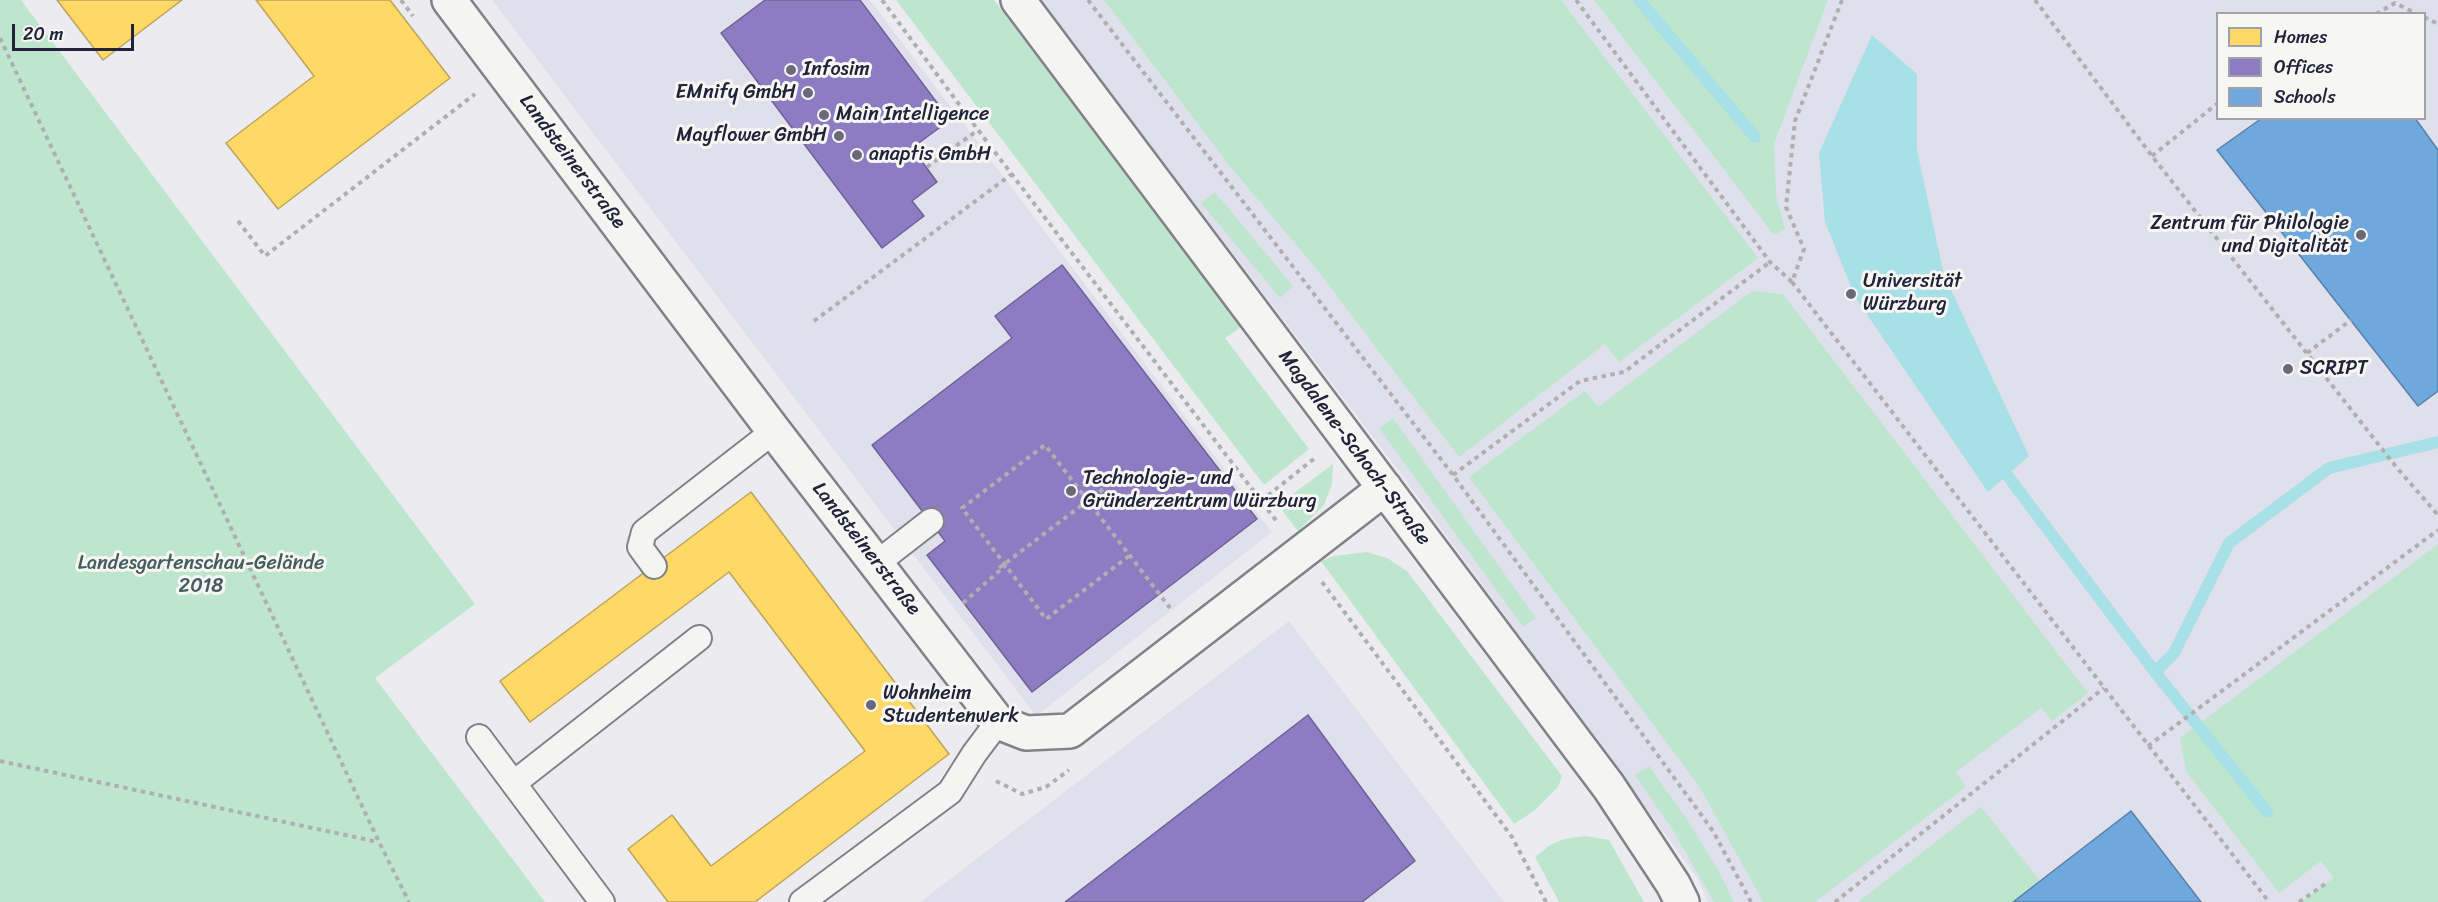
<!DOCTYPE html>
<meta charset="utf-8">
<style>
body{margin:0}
#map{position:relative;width:2438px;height:902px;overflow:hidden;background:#ececf0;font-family:Sriracha,sans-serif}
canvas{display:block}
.legend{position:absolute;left:2216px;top:12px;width:210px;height:108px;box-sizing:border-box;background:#f6f6f2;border:2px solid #a1a1a9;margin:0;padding:8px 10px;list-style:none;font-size:18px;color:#22223b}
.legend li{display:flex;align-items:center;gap:12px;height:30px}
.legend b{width:30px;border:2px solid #a1a1a9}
.scale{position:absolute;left:12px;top:24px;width:122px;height:27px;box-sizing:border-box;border:3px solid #22223b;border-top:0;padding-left:8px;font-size:18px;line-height:21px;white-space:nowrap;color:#22223b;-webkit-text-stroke:4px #f6f6f2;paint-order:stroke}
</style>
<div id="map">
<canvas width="2438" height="902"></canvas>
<ul class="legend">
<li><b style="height:16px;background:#ffd966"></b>Homes</li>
<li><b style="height:16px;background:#8e7cc3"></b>Offices</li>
<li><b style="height:16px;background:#6fa8dc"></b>Schools</li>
</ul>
<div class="scale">20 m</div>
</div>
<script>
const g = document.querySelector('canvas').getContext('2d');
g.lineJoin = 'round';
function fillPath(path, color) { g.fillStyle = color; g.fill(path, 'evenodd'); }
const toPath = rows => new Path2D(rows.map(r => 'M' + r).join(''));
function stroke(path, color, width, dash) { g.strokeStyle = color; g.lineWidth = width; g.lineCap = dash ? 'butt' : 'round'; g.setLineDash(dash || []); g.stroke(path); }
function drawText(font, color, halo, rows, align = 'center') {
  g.font = font + ' Sriracha,sans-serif'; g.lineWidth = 6; g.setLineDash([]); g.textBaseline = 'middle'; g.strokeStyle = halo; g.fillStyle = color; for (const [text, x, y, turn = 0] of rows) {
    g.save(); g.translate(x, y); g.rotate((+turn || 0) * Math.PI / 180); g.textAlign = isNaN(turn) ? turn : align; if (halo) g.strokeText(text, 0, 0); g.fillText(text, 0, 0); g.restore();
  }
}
fillPath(toPath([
 [492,0,870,0,1272,532,1036,716],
 [1040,0,2438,0,2438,902,1708,902,1698,879,1398,470],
 [2218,14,2424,14,2424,118,2218,118],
 [1289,621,1504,902,920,902]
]), '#e0e0ec');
fillPath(toPath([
 [0,0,21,0,475,604,375,678,545,902,0,902],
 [896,0,994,0,1241,327,1225,338,1309,449,1264,485],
 [1104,0,1561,0,1758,258,1619,362,1605,344,1459,457,1319,272,1228,164],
 [1594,0,1828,0,1774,144,1776,195,1785,229,1774,235],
 [1215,192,1293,286,1280,298,1201,203],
 [1752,291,1783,294,2088,693,2052,721,2041,708,1956,772,1966,787,1815,902,1763,902,1699,786,1469,477,1585,391,1598,407],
 [1393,418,1536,618,1523,627,1379,428],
 [1333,464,1332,484,1324,505,1298,531,1278,505],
 [2438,544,2438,902,2301,902,2334,878,2321,861,2279,893,2186,771,2180,738],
 [1367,552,1387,558,1407,571,1562,776,1558,787,1534,811,1514,824,1321,561,1334,556],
 [1649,766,1688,821,1718,870,1734,902,1714,902,1674,832,1635,775],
 [1981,807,2040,881,2013,902,1858,902],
 [1585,836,1609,840,1644,902,1559,902,1535,857,1550,845,1564,839]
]), '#bee6ce');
fillPath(toPath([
 [1872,35,1917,74,1917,150,1944,275,2029,456,1988,492,1855,297,1825,222,1819,153]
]), '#a7e0e6');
const homes = toPath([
 [57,0,182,0,103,60,57,0],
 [256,0,390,0,450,78,278,209,226,143,314,76,256,0],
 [751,492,949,754,755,902,668,902,628,849,672,815,711,866,865,751,729,572,530,722,500,681,751,492]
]);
fillPath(homes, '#ffd966');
stroke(homes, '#bda259', 1.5);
const offices = toPath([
 [765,0,860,0,950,120,912,148,937,182,912,201,924,216,882,248,721,33,765,0],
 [1062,265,1257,519,1032,692,927,555,945,541,872,445,1012,338,995,316,1062,265],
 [1308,715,1415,861,1362,902,1065,902,1308,715]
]);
fillPath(offices, '#8e7cc3');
stroke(offices, '#6e619a', 1.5);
const schools = toPath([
 [2262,118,2415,118,2438,150,2438,391,2418,406,2217,150,2262,118],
 [2131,811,2201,902,2013,902,2079,851,2131,811]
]);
fillPath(schools, '#6fa8dc');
stroke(schools, '#5880ac', 1.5);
stroke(toPath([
 [1639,0,1755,137],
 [2007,475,2155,672,2267,812],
 [2155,672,2174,653,2229,543,2329,468,2438,442]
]), '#a7e0e6', 12);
const service = toPath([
 [877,563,931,521],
 [654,566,640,547,644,532,774,431],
 [479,737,602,902],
 [514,783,699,638],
 [802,902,950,792,974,754,998,722]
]);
const minor = toPath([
 [449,0,774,431,998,722,1026,733,1070,731,1385,488],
 [1018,0,1609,787,1673,884,1682,902]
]);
stroke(service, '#818188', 28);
stroke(minor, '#818188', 38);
stroke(toPath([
 [401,0,413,16],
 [882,0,978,130,1278,523],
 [1088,0,1453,475,1713,831,1751,902],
 [1576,0,1770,262,1792,282],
 [1842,0,1795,121,1786,207,1804,249,1792,282,2269,902],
 [2035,0,2152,156,2397,468,2438,515],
 [2376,14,2395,3,2417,14],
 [2424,17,2438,24],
 [0,38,379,842,409,902],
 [2152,156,2218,103],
 [927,167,978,130],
 [238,221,265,256,475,94],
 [814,321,1012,174],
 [2307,353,2351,320],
 [1453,475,1580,381,1624,372,1770,262],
 [1089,501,1133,495],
 [1261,501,1315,458],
 [1129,556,1046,619,962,508,1045,445,1170,608],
 [999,568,1119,477],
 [1322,582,1512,837,1546,902],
 [963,603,1006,565],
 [2148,746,2438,530],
 [0,761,378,842],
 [996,781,1022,794,1046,787,1069,770],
 [1835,902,2104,688],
 [2299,902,2328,882]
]), '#afafb1', 4, [4.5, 4.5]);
stroke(service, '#f4f4f3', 24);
stroke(minor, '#f4f4f3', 33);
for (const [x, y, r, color] of [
 [791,70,6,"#69697a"],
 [808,93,6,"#69697a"],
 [824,115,6,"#69697a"],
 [839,136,6,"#69697a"],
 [857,155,6,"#69697a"],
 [2361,235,6,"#69697a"],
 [1851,294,6,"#69697a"],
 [2288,369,6,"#69697a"],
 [1071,491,6,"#69697a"],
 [871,705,6,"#69697a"]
]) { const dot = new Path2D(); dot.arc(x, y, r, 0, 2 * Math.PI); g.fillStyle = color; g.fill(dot); stroke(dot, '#f6f6f2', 2); }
drawText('20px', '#22223b', '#f6f6f2', [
 ["Infosim",803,70],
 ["EMnify GmbH",796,93,"right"],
 ["Main Intelligence",836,115],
 ["Mayflower GmbH",827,136,"right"],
 ["anaptis GmbH",869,155],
 ["Zentrum für Philologie",2349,224,"right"],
 ["und Digitalität",2349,247,"right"],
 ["Universität",1863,282],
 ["Würzburg",1863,305],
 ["SCRIPT",2300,369],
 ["Technologie- und",1083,479],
 ["Gründerzentrum Würzburg",1083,502],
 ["Wohnheim",883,694],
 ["Studentenwerk",883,717]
], 'left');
drawText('20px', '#22223b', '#f6f6f2', [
 ["Landsteinerstraße",572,162,53],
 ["Magdalene-Schoch-Straße",1354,448,53],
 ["Landsteinerstraße",866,549,52]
]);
drawText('20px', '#455c5f', '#f6f6f2', [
 ["Landesgartenschau-Gelände",201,564],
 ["2018",201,587]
]);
</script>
